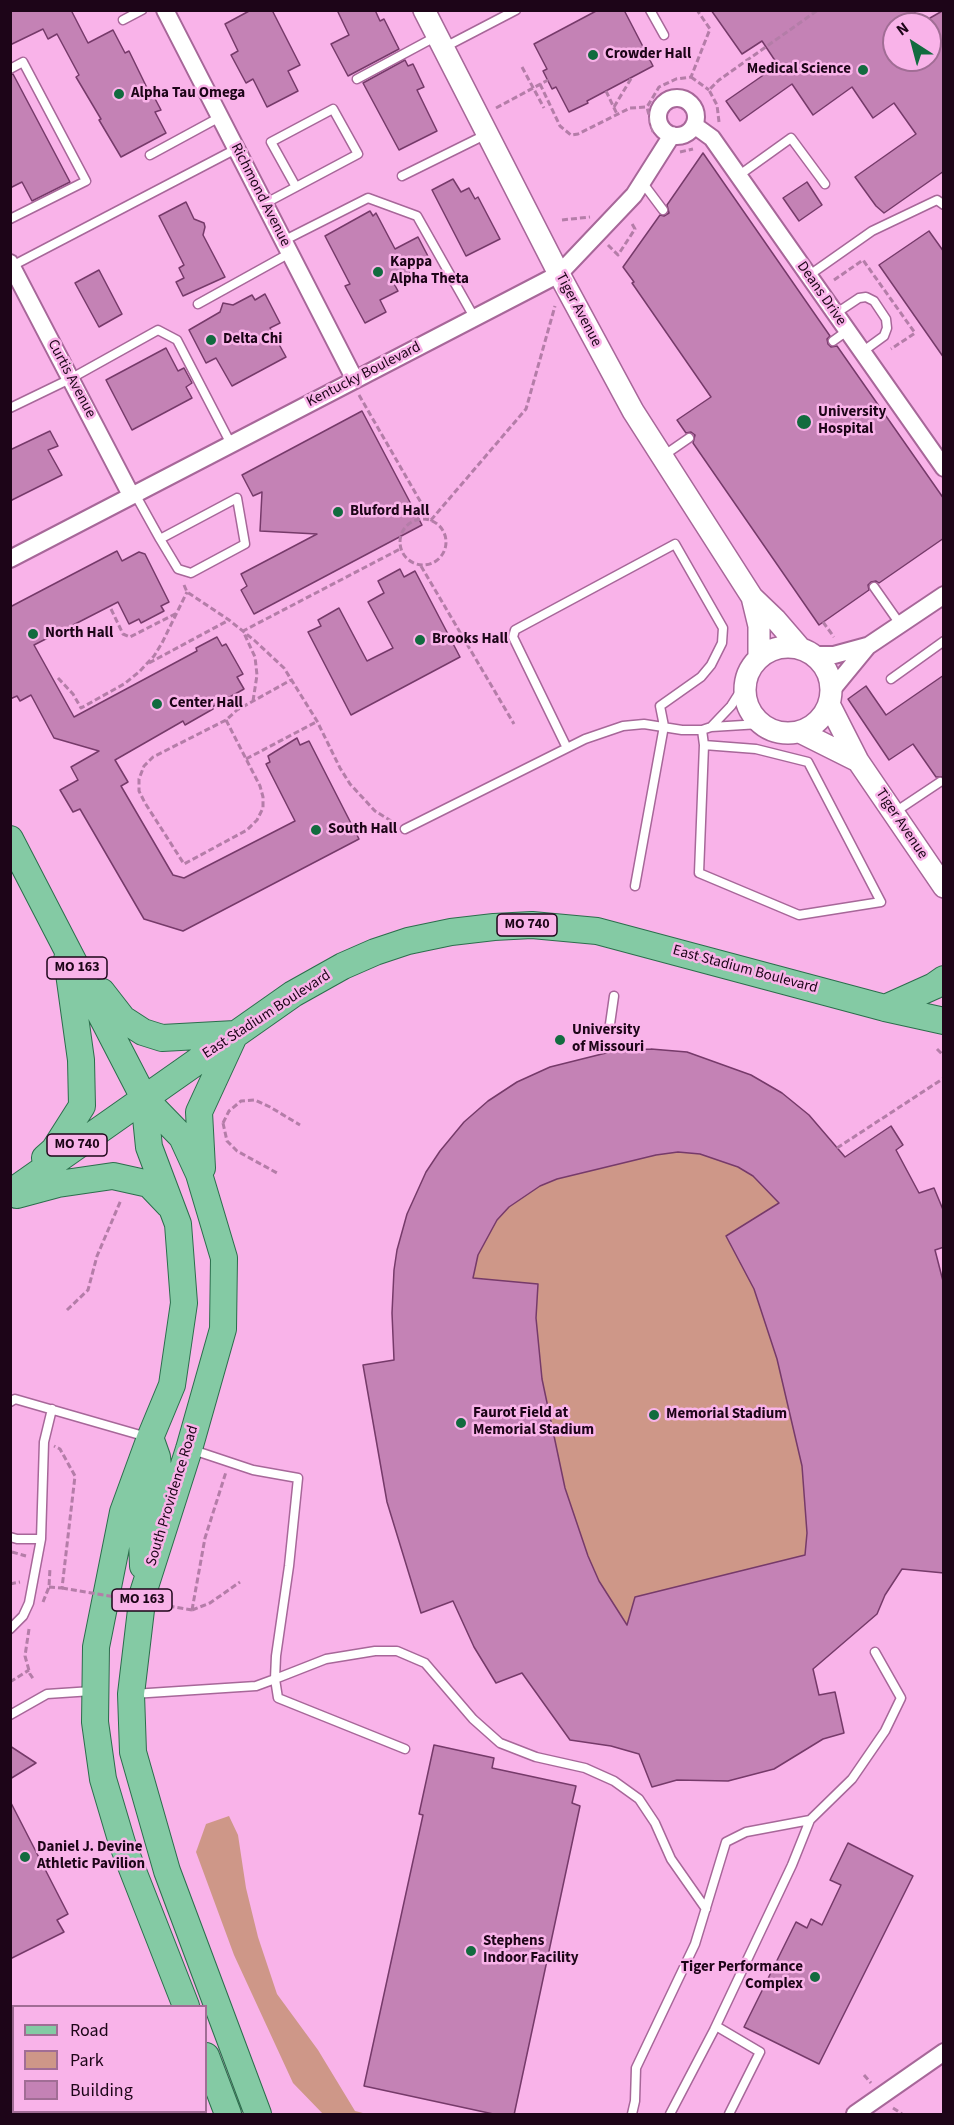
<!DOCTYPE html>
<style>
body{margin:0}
#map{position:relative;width:954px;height:2125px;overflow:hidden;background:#f9b3e9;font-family:"Source Sans 3",sans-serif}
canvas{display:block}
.frame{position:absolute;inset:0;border:12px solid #1d0518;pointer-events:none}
.legend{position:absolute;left:12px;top:2005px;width:195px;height:108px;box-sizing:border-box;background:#f9b3e9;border:2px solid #a16d95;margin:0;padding:8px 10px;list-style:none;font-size:18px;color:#1d0518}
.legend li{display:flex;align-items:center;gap:12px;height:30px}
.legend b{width:30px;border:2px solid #a16d95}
.north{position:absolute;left:882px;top:12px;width:60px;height:60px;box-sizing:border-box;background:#f9b3e9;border:2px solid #a16d95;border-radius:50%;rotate:324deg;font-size:16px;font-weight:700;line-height:24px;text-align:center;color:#1d0518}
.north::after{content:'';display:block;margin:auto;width:21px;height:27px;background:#126b3f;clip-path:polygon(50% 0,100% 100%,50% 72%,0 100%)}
</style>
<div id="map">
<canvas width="954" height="2125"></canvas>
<div class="frame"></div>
<ul class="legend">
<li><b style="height:8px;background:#84caa4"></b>Road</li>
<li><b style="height:16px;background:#ce9788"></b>Park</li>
<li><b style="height:16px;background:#c482b5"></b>Building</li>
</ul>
<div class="north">N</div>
</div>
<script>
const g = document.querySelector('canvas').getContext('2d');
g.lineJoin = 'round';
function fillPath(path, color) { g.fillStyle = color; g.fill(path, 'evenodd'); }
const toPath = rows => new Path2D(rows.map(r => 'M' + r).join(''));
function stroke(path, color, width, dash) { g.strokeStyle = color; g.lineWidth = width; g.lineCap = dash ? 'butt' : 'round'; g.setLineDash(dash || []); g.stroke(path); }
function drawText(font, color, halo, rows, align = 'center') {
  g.font = font + ' "Source Sans 3",sans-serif'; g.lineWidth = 5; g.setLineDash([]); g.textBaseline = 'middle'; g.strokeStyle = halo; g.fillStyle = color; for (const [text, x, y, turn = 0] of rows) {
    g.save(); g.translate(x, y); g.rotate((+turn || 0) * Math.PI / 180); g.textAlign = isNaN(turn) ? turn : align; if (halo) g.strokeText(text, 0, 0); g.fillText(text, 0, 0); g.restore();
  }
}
fillPath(toPath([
 [651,1049,686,1052,751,1075,782,1093,809,1115,847,1159,944,1452,943,1573,902,1569,885,1595,877,1614,813,1668,819,1695,835,1692,844,1733,823,1739,774,1769,728,1781,677,1780,652,1787,639,1754,611,1746,570,1740,522,1673,496,1683,474,1646,453,1601,421,1613,387,1502,363,1365,394,1360,392,1313,394,1270,407,1214,426,1172,440,1151,464,1122,488,1101,517,1082,550,1067,614,1051],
 [229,1816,238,1835,246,1888,258,1937,277,1994,318,2050,355,2111,367,2114,323,2114,293,2083,234,1955,196,1852,206,1824]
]), '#ce9788');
const building = toPath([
 [10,10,71,10,88,43,113,30,125,53,129,51,150,94,152,93,161,110,155,112,166,133,121,157,99,120,101,119,76,77,79,75,57,34,48,39,43,29,10,45,10,10],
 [251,10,272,10,300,65,288,71,298,91,267,107,253,79,246,83,231,55,238,51,225,24,251,10],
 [337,10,375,10,380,21,384,19,399,49,348,76,331,44,349,35,337,10],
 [598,10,624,10,653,66,587,101,588,103,569,112,556,87,552,89,543,71,547,69,534,44,598,10],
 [711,10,913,10,923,24,894,24,894,60,930,60,930,18,944,10,944,171,884,213,876,206,855,177,916,134,894,103,873,118,852,87,813,115,792,84,740,121,726,101,778,65,762,41,742,54,711,10],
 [405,60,408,66,413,64,424,87,417,90,437,131,399,150,363,83,405,60],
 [13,74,70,182,32,201,22,182,10,188,10,75,13,74],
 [703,153,830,336,827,339,828,344,831,347,837,346,944,499,944,538,879,583,876,581,871,582,868,585,869,590,819,625,693,443,695,435,691,432,686,433,677,420,711,397,632,283,634,282,623,267,660,215,664,216,669,213,667,205,703,153],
 [453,179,461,192,469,188,475,199,478,197,500,239,466,256,432,190,453,179],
 [807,182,822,205,799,221,783,198,807,182],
 [186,202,194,219,204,223,205,227,203,235,225,277,183,296,176,282,184,278,179,268,184,265,159,216,186,202],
 [370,211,373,216,376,213,395,249,418,237,431,262,393,282,398,291,380,300,386,312,365,323,345,286,350,284,325,236,370,211],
 [929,231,944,252,944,358,879,265,929,231],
 [99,270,122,314,99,327,75,283,99,270],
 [265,294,280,323,270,328,286,357,232,386,216,358,206,363,189,330,220,312,223,303,233,305,252,295,255,300,265,294],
 [166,348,178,371,184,368,192,383,186,387,192,398,132,430,106,380,166,348],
 [362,411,422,525,254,614,241,590,247,586,241,574,317,534,260,531,262,492,253,496,242,475,362,411],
 [50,431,58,446,48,450,62,475,10,501,10,450,50,431],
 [117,551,122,561,139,552,145,554,169,602,161,606,164,611,141,623,139,619,129,624,118,602,34,645,74,717,197,651,196,648,217,637,222,646,226,644,243,674,237,677,244,689,212,707,213,709,185,725,183,721,115,760,128,782,121,786,173,875,184,878,295,821,266,764,270,762,268,756,297,738,300,745,309,741,359,839,183,931,144,919,80,809,73,812,60,790,78,780,71,767,99,751,54,738,31,695,20,701,17,696,10,699,10,607,117,551],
 [400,569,404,577,415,571,460,657,351,715,308,632,321,626,318,620,339,608,367,661,393,648,368,602,384,593,378,581,400,569],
 [944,675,944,777,936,777,913,744,889,760,848,699,866,686,886,715,944,675],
 [651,1049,687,1052,751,1075,782,1093,809,1115,845,1157,891,1126,903,1145,896,1150,919,1193,934,1188,944,1212,944,1247,935,1250,944,1285,944,1573,902,1569,885,1595,877,1614,813,1669,819,1695,835,1692,844,1733,823,1739,774,1769,728,1781,677,1780,652,1787,639,1754,611,1746,570,1740,522,1673,496,1683,474,1647,453,1601,421,1613,387,1502,363,1365,394,1360,392,1313,394,1270,397,1250,407,1214,426,1172,440,1151,464,1122,488,1101,517,1082,550,1067,614,1051,651,1049],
 [678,1152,700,1154,738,1167,753,1176,779,1203,726,1236,754,1289,777,1359,802,1466,807,1533,805,1555,635,1597,627,1625,599,1581,588,1556,565,1488,542,1379,536,1318,538,1284,473,1278,478,1255,497,1220,509,1207,540,1186,557,1179,656,1155,678,1152],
 [434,1745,494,1758,492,1768,576,1786,572,1803,580,1806,514,2115,498,2115,364,2086,423,1815,419,1814,434,1745],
 [10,1746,36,1763,10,1779,10,1746],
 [10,1801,68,1914,57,1920,64,1932,10,1959,10,1801],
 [848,1843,913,1876,819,2064,744,2027,796,1922,807,1928,811,1919,822,1925,841,1885,830,1880,848,1843]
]);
fillPath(building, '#c482b5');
stroke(building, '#763a6a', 1.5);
const service = toPath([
 [650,10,664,35],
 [123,20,142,10],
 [445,47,516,10],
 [10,69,23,62,86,181,10,219],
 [357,79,437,36],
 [150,155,220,117],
 [402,176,487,134],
 [738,176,791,138,825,184],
 [642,182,663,210],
 [264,204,358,154,333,109,271,142,296,187],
 [283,241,368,198,417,216,474,317],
 [12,266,236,149],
 [808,276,872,231,937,200,944,205],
 [198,304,290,253],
 [835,314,859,298,866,297,874,301,886,319,887,328,884,336,862,352],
 [833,341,847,331],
 [10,408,70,379,158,330,177,340,231,444],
 [663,456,689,438],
 [135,494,160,539,178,569,191,573,245,544,237,498,160,539],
 [874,587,900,624],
 [891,679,944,641],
 [711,727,731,706,745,684],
 [702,730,704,745,699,873,799,915,881,902,808,762,756,749,704,745],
 [567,748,513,637,515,630,675,544,723,628,722,643,711,665,701,677,660,706,664,726,635,886],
 [895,812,940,782],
 [405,829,585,739,623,726,644,724,682,730,702,730,711,727,760,724],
 [610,1024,614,996],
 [10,1402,15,1399,147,1437],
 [193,1450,253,1470,298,1478,289,1566,276,1656,275,1679,326,1659,375,1651,397,1651,425,1663,473,1719,500,1743,536,1757,585,1768,614,1781,639,1799,655,1823,671,1859,706,1909],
 [10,1537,17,1539,41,1539,29,1603,23,1616,10,1629],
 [41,1539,44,1442,52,1409],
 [133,1694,256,1686,275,1679,278,1698,405,1749],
 [10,1715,47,1694,92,1691],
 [716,2026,760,2052,729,2114],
 [632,2114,635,2101,636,2068,695,1944,726,1842,746,1832,810,1820,852,1779,885,1731,901,1698,875,1652],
 [670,2114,714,2030,792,1865,810,1820]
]);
const minor = toPath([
 [165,10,355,380],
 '658 117a19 19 0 1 1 38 0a19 19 0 1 1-38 0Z',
 [694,125,712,138,944,468],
 [10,263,131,495],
 [10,559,559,274,634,195,672,135],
 [813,655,834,655,867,646],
 [831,691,868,646,944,595],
 [855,2114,944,2052]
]);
const tertiary = toPath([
 [424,10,559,274,633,411,752,597,776,620,801,649],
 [752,597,759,626,759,658],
 '745 690a43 43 0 1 1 86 0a43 43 0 1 1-86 0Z',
 [829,704,858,761,944,887],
 [800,732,858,761]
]);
const primary = toPath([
 [10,839,144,1098,182,1137,199,1174,224,1258,223,1329,189,1449,143,1593,131,1694,133,1752,167,1871,258,2114],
 [102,992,123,1019,143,1032,162,1038,235,1034,199,1112,202,1168],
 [885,1008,934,986,944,979],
 [144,1098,149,1147,178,1224,184,1303,172,1385,150,1438,123,1512,96,1647,95,1722,103,1779,122,1843,186,2006],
 [45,1158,54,1150,82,1106,81,1060,67,959],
 [10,1193,293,994,343,966,375,952,408,941,451,932,494,927,532,925,597,931,885,1008,944,1021],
 [17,1195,58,1184,113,1176,149,1184,169,1205],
 [143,1566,142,1539,158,1466,157,1457,151,1440],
 [206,2056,228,2114]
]);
stroke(service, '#a76799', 11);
stroke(minor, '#a76799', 20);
stroke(tertiary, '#a76799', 24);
stroke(primary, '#2b6e4c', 28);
stroke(toPath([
 [522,67,544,108],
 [691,77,709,90],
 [540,84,560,126,571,135,578,134,630,108,647,107],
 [606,91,617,114],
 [614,107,632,77],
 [496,108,548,80],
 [719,122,717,105,709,90,719,80,818,10],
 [653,132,647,107,659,87,676,79,691,77,710,29,697,10],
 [680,152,693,149],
 [562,220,590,217],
 [608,245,618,255,635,229,631,222],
 [834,280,863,260,915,333,891,349],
 [359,395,431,520,526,409,555,306],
 '400 542a23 23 0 1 1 46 0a23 23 0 1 1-46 0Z',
 [421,566,514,724],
 [184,585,187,592,229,620,254,640,284,668,317,721,340,768,350,784,375,811,396,824],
 [111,609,123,634,130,637,177,613],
 [823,622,834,637],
 [149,663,229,620],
 [58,678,73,694,81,708,124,684,139,672,154,656,162,643,187,592],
 [253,701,257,675,255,657,243,631,400,549],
 [226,720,260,786,263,797,263,808,257,820,247,830,184,864,145,803,139,791,139,779,144,766,153,757,226,720,237,710,291,680],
 [246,759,316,722],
 [937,1049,944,1056],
 [223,1123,229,1111,241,1101,255,1100,270,1107,300,1125],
 [223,1123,227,1141,237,1151,277,1173],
 [837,1148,944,1078],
 [67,1310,88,1290,97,1256,121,1200],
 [12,1552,26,1556],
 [10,1584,20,1582],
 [49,1587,62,1588,75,1476,60,1449,54,1446],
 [43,1602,49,1587,50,1568],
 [192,1610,205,1538,226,1472],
 [192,1610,210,1603,240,1582],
 [29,1629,25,1656,30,1674,34,1680],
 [10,1682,29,1670],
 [864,2075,871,2083],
 [893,2108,902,2114]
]), '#b47da8', 3, [6, 3]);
stroke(service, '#fff', 8);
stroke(minor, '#fff', 16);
stroke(tertiary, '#fff', 21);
stroke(primary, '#84caa4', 26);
stroke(toPath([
 [62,1588,192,1610]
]), '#b47da8', 3, [6, 3]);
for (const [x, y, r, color] of [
 [593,55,6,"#126b3f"],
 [863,70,6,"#126b3f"],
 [119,94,6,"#126b3f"],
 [378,272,6,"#126b3f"],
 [211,340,6,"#126b3f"],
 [804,422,8,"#126b3f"],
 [338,512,6,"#126b3f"],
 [33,634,6,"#126b3f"],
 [420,640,6,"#126b3f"],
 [157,704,6,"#126b3f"],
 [316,830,6,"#126b3f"],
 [560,1040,6,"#126b3f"],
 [654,1415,6,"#126b3f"],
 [461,1423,6,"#126b3f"],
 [25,1857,6,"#126b3f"],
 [471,1951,6,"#126b3f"],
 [815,1977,6,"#126b3f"]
]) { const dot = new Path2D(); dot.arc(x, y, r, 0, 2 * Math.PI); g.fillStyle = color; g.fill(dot); stroke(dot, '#f9b3e9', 2); }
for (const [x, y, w] of [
 [527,925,60],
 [77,968,60],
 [77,1145,60],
 [142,1600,60]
]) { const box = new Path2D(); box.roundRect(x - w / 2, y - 11, w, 22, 4.5); g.fillStyle = '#f9b3e9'; g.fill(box); stroke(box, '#1d0518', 1.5); }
drawText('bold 14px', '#1d0518', null, [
 ["MO 740",527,925],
 ["MO 163",77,968],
 ["MO 740",77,1145],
 ["MO 163",142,1600]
]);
drawText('bold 15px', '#1d0518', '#f9b3e9', [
 ["Crowder Hall",605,55],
 ["Medical Science",851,70,"right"],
 ["Alpha Tau Omega",131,94],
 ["Kappa",390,263],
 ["Alpha Theta",390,280],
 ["Delta Chi",223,340],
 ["University",818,413],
 ["Hospital",818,430],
 ["Bluford Hall",350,512],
 ["North Hall",45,634],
 ["Brooks Hall",432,640],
 ["Center Hall",169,704],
 ["South Hall",328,830],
 ["University",572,1031],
 ["of Missouri",572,1048],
 ["Faurot Field at",473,1414],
 ["Memorial Stadium",473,1431],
 ["Memorial Stadium",666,1415],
 ["Daniel J. Devine",37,1848],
 ["Athletic Pavilion",37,1865],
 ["Stephens",483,1942],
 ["Indoor Facility",483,1959],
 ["Tiger Performance",803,1968,"right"],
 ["Complex",803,1985,"right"]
], 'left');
drawText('15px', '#1d0518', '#f9b3e9', [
 ["Richmond Avenue",260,195,63],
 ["Deans Drive",821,294,55],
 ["Tiger Avenue",578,310,62],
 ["Kentucky Boulevard",364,375,-27],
 ["Curtis Avenue",71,379,62],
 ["Tiger Avenue",901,824,56],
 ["East Stadium Boulevard",745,970,15],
 ["East Stadium Boulevard",267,1015,-33],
 ["South Providence Road",173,1496,-73]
]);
</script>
